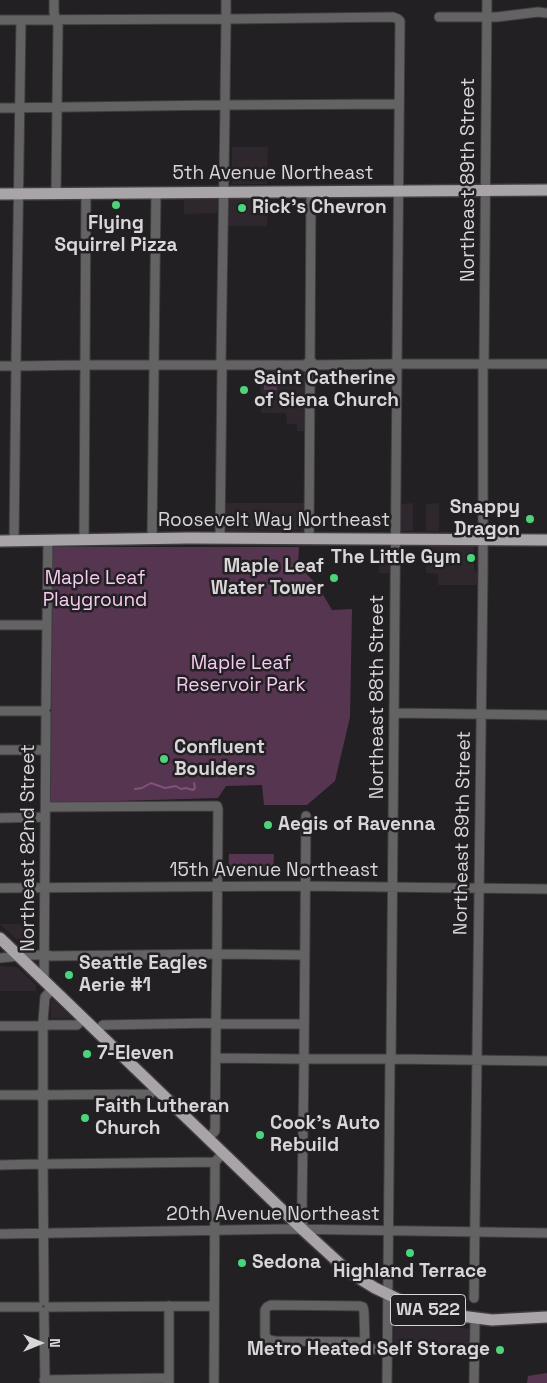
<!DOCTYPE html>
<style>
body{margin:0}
#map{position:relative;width:547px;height:1383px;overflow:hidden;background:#232023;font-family:"Space Grotesk",sans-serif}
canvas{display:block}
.north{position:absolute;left:15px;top:1318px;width:50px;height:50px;-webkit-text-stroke:4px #232023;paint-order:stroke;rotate:90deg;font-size:14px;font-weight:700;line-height:20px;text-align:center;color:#d8d6d8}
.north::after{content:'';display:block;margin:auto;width:18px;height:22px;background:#d8d6d8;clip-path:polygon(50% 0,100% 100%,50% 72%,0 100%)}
</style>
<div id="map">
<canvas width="547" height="1383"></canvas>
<div class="north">N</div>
</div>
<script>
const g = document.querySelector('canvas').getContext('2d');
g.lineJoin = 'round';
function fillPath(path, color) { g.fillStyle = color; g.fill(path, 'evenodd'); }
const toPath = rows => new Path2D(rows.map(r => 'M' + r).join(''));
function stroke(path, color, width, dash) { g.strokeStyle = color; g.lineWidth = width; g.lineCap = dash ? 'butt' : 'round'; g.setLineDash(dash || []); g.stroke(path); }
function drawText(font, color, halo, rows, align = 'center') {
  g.font = font + ' "Space Grotesk",sans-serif'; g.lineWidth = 5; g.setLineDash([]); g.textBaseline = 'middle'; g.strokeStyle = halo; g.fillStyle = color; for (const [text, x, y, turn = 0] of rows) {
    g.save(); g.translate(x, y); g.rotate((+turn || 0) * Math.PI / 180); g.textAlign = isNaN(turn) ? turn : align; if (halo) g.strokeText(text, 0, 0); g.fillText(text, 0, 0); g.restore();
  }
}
fillPath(toPath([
 [232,147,268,147,267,184,232,184],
 [227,199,267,199,267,226,226,226],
 [184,200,219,200,220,213,184,214],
 [260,370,303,370,304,371,304,431,297,431,297,424,287,424,286,413,261,413],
 [226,503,304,503,303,530,227,531,226,530],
 [413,503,413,531,400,531,401,504],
 [439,503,439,531,426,531,426,504],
 [379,546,390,547,390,573,379,573],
 [426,546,474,546,474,569,477,573,477,585,438,585,438,574,426,573],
 [0,924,36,924,36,948,26,948],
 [0,966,17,967,36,985,36,991,0,991],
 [52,999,72,1018,51,1018,51,1000],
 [393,1309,437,1324,469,1329,471,1345,453,1346,452,1344,399,1345,393,1341,391,1334]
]), '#2f272e');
fillPath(toPath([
 [277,376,277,390,264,390,264,377],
 [53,547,299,547,298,565,318,586,332,610,352,609,350,717,335,781,307,805,264,805,262,785,226,786,218,798,50,803],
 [229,854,274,854,273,877,228,876],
 [547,1373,547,1383,527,1383,528,1376]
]), '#563551');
stroke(toPath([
 [135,789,142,788,151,783,165,788,176,786,181,789,186,788,193,790,195,788,194,783]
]), '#82527b', 2);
const minor = toPath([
 [54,0,54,13,58,26,56,193],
 [226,14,226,0],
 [439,17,497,17,538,12,547,13],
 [231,19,393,17,398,19,400,21,397,360],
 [0,20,222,19],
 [225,101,226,23],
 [229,105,399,104],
 [0,108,221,105],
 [154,360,156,193],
 [484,360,487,0],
 [85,361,86,193],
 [221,361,225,109],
 [310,361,311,192],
 [16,362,21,20],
 [401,364,480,364],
 [487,364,547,364],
 [89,365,150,365],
 [159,365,218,365],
 [225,365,306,365],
 [313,365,392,364],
 [0,366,12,366],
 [20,366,81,365],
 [152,538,154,369],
 [220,538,222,368],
 [309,538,310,372,309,368,306,367,306,364,310,361,312,362,313,365,312,368,309,368],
 [84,540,85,369],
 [14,541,16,370],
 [0,625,47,625],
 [46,707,48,540],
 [0,711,42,711],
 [394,713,547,715],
 [0,750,46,750],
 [46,807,217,806,218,809,217,949],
 [0,818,45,817],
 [0,888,301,886,547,889],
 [221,954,304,955],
 [0,958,30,955,45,955,52,956,212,954],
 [44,981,46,714],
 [216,1019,217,958],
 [43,1021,45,997,53,988],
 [221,1024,304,1024],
 [48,1025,77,1025,84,1018],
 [0,1026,39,1026],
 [97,1031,103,1025,212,1023],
 [304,1055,306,816],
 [391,1056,397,369],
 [216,1058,300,1059],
 [307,1059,387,1059],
 [394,1059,547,1061],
 [43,1092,43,1030],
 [0,1095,40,1095],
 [46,1095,150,1094,156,1088],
 [208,1138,215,1131,216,1028],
 [43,1160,43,1098,40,1096,41,1093,45,1093,45,1097],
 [48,1164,215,1162],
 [0,1165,39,1164],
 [43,1168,44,1301],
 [303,1230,302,1202,304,1062],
 [0,1234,288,1229,547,1233],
 [474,1298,483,571,483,368],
 [0,1307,38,1307],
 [49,1307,214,1306],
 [44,1312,45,1383],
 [364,1342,275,1341,269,1340,265,1336,265,1310,267,1307,271,1305,360,1306,363,1307,364,1312,365,1345,368,1349,387,1349],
 [44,1380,169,1378],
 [169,1383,169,1306],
 [214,1383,215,1162,223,1153],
 [387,1383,390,1063],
 [474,1383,475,1319]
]);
const major = toPath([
 [0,194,547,190],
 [0,541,188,538,547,540],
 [0,938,303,1230,349,1272,375,1288,402,1301,428,1310,445,1314,492,1320,547,1317]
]);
stroke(minor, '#403d40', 11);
stroke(major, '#403d40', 14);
stroke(minor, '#646364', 9);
stroke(major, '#a8a4a7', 11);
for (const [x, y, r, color] of [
 [116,205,5,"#45d77a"],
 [242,208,5,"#45d77a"],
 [244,390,5,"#45d77a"],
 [530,519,5,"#45d77a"],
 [471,558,5,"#45d77a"],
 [334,578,5,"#45d77a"],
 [164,759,5,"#45d77a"],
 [268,825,5,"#45d77a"],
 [69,975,5,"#45d77a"],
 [87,1054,5,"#45d77a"],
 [85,1118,5,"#45d77a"],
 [260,1135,5,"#45d77a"],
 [410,1253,5,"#45d77a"],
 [242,1263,5,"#45d77a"],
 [500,1350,5,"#45d77a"]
]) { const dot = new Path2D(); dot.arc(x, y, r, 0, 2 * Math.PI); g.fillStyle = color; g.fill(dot); stroke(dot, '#232023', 2); }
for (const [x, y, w] of [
 [428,1310,75]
]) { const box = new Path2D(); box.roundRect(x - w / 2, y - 15.5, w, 31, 4); g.fillStyle = '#232023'; g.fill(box); stroke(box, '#d8d6d8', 1); }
drawText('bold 18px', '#d8d6d8', null, [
 ["WA 522",428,1310]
]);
drawText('19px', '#d8d6d8', '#232023', [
 ["5th Avenue Northeast",273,174],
 ["Northeast 89th Street",469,180,-90],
 ["Roosevelt Way Northeast",274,521],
 ["Northeast 88th Street",378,697,-90],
 ["Northeast 89th Street",463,833,-89],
 ["Northeast 82nd Street",29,848,-90],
 ["15th Avenue Northeast",274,871],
 ["20th Avenue Northeast",273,1215]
]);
drawText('bold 19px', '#d8d6d8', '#232023', [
 ["Rick's Chevron",252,208],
 ["Flying",116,224,"center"],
 ["Squirrel Pizza",116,246,"center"],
 ["Saint Catherine",254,379],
 ["of Siena Church",254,401],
 ["Snappy",520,508,"right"],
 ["Dragon",520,530,"right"],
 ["The Little Gym",461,558,"right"],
 ["Maple Leaf",324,567,"right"],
 ["Water Tower",324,589,"right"],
 ["Confluent",174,748],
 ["Boulders",174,770],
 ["Aegis of Ravenna",278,825],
 ["Seattle Eagles",79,964],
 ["Aerie #1",79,986],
 ["7-Eleven",97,1054],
 ["Faith Lutheran",95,1107],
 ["Church",95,1129],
 ["Cook's Auto",270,1124],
 ["Rebuild",270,1146],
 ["Sedona",252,1263],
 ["Highland Terrace",410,1272,"center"],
 ["Metro Heated Self Storage",490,1350,"right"]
], 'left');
drawText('19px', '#f7cbf0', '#232023', [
 ["Maple Leaf",95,579],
 ["Playground",95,601],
 ["Maple Leaf",241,664],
 ["Reservoir Park",241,686]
]);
</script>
